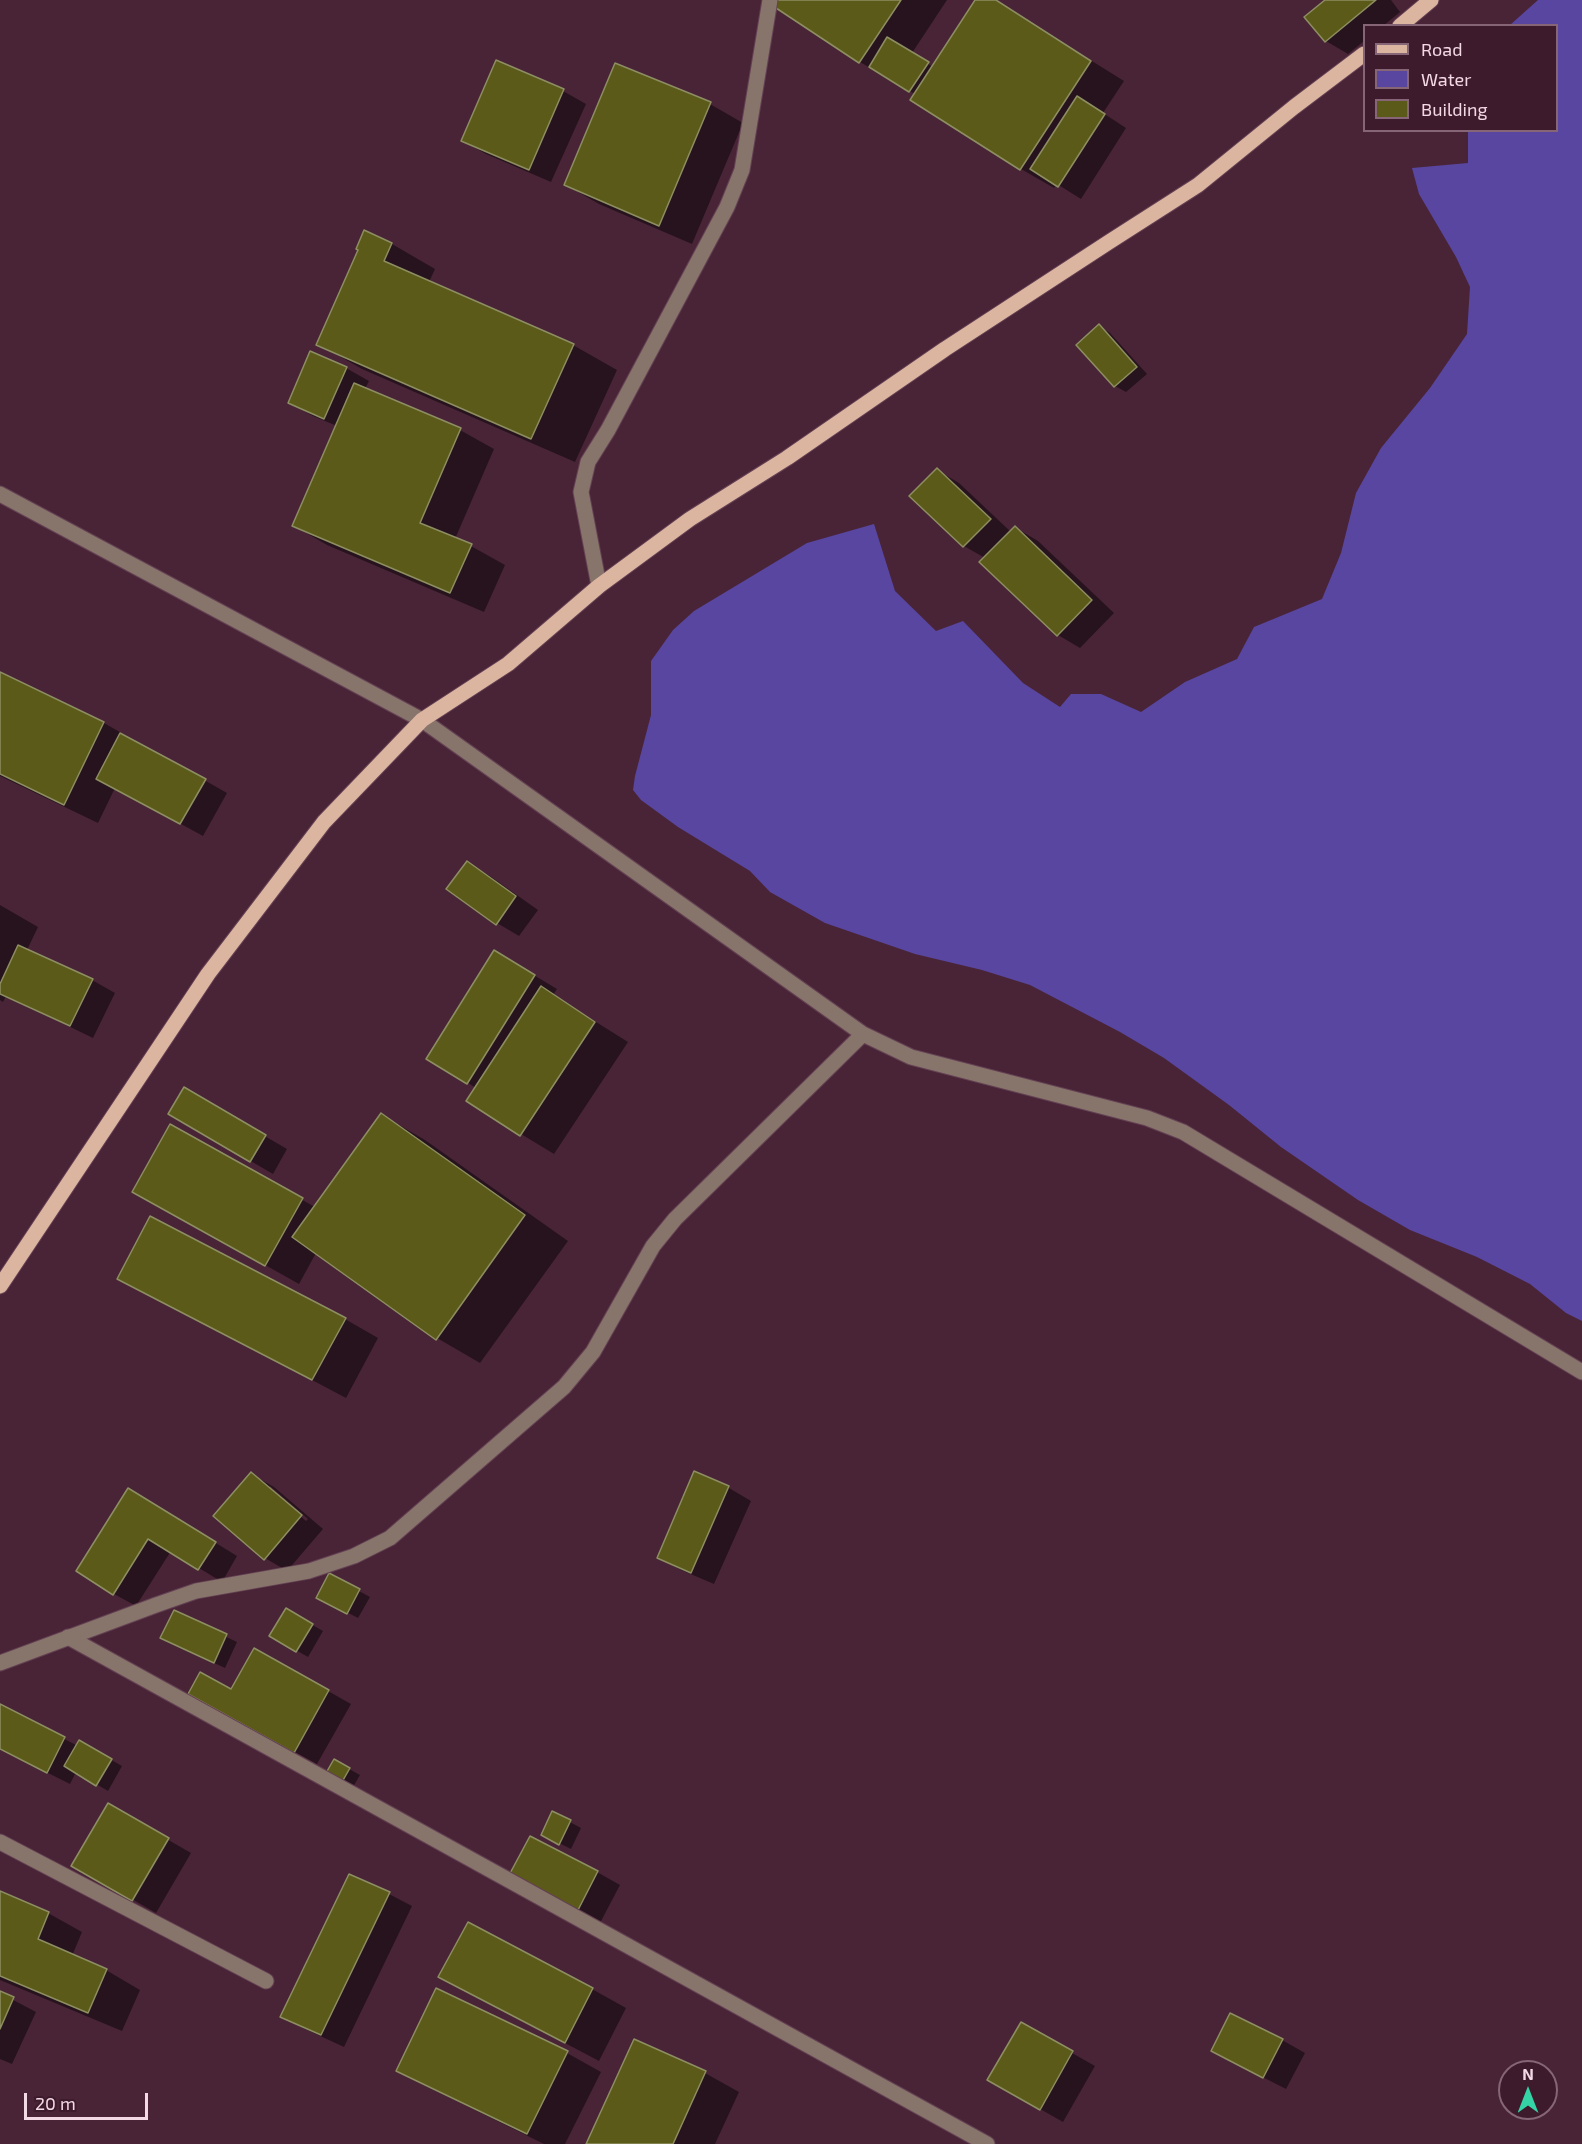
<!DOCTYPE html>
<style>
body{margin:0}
#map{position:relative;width:1582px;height:2144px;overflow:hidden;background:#492437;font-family:"Exo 2",sans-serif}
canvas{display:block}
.legend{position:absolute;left:1363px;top:24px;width:195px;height:108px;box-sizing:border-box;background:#3e1a2d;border:2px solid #866676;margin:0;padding:8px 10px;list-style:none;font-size:18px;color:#f2d9e4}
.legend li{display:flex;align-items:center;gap:12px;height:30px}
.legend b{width:30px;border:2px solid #866676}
.north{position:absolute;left:1498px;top:2060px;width:60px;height:60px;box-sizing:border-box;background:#3e1a2d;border:2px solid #866676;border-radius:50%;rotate:0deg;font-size:16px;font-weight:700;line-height:24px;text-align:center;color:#f2d9e4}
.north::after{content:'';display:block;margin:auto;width:21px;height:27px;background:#35d4a7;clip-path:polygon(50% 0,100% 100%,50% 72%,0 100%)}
.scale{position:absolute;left:24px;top:2093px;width:124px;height:27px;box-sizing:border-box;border:3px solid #f2d9e4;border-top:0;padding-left:8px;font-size:18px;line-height:21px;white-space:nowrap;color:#f2d9e4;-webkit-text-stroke:4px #3e1a2d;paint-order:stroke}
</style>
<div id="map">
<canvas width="1582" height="2144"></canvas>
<ul class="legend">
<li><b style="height:8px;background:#dcb5a1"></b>Road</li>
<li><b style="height:16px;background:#5846a1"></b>Water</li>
<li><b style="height:16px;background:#5b5a19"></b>Building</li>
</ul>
<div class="north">N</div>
<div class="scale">20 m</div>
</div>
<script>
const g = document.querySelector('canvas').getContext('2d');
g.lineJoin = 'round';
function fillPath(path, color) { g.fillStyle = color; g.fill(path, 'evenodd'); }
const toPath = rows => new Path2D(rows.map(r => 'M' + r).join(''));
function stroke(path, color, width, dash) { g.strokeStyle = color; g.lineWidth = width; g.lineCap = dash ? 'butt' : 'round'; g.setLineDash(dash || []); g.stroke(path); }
fillPath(toPath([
 [1538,0,1582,0,1582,1321,1566,1313,1530,1284,1477,1257,1410,1230,1358,1200,1281,1147,1229,1105,1164,1058,1120,1032,1030,985,982,970,915,954,825,923,770,892,750,871,678,827,641,800,633,790,635,776,651,715,651,661,673,630,694,611,807,543,874,524,895,591,936,631,963,621,1023,683,1060,707,1071,694,1101,694,1141,712,1185,682,1237,659,1254,627,1322,599,1341,553,1356,493,1381,448,1430,388,1467,334,1470,287,1456,257,1419,194,1412,168,1468,163,1468,131,1556,130,1556,26,1510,25]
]), '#5846a1');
fillPath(toPath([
 [779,0,947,0,912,53,933,67,976,0,994,0,1124,81,1103,113,1126,128,1081,199,1057,184,1054,188,1021,169,912,99,915,94,860,62,775,6],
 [1328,0,1391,0,1400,12,1383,26,1364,26,1364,41,1348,54,1326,41],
 [563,91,586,104,551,182,486,154,463,141],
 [710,104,743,123,692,244,599,204,566,185],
 [365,232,392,244,435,269,429,282,573,345,617,370,575,462,362,369,318,344,360,250],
 [1099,326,1110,333,1147,374,1126,392,1115,386],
 [346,368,369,381,365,389,460,430,494,449,455,539,471,546,505,565,484,612,327,545,294,526,337,426,313,416,290,403],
 [937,470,959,483,1011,532,1016,528,1038,541,1114,613,1080,648,1058,635,985,558,964,546],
 [0,674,104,723,227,793,203,836,115,788,98,823,0,776],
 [468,863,490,876,538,910,519,936,497,923],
 [0,905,38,927,27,950,92,980,115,993,93,1038,6,996,3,1002,0,1000],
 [517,965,557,989,553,995,628,1042,554,1154,521,1134,476,1088,428,1058],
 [184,1089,287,1149,273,1174,170,1114],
 [382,1115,425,1140,568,1241,480,1363,437,1338,316,1253,299,1284,167,1210,170,1126,315,1207],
 [119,1278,345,1319,378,1338,346,1398],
 [695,1473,729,1488,751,1501,714,1584,681,1570,658,1557],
 [251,1474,274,1487,323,1529,287,1571,265,1558],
 [270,1486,308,1519,306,1521,270,1490],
 [151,1503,237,1556,222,1582,171,1551,136,1606,114,1594],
 [359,1591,370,1597,358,1618,329,1603],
 [286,1610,323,1631,308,1657,271,1636],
 [174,1612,237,1642,225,1668,173,1644],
 [328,1691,351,1704,317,1764,212,1707],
 [0,1706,78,1746,80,1742,122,1766,108,1791,76,1772,70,1784,0,1749],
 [335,1761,360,1775,353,1787,328,1773],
 [108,1805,191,1853,156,1913,73,1865],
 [553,1813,581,1828,571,1849,553,1840],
 [597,1872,620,1885,600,1923,533,1889],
 [0,1892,48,1913,82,1932,72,1956,106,1970,140,1990,122,2031,0,1980],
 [389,1894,412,1906,344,2047,305,2029,282,2016],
 [592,1989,626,2008,599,2061,474,1995],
 [0,1993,36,2012,12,2064,0,2059],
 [1021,2024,1095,2066,1063,2122,989,2080],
 [1282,2040,1305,2053,1286,2089,1235,2063],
 [567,2053,601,2072,565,2144,544,2144,432,2089,398,2070],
 [705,2073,739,2092,715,2144,587,2144]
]), '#0007');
const building = toPath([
 [778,0,901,0,859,63,773,6,778,0],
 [975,0,996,0,1091,61,1020,170,910,100,975,0],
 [1325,0,1376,0,1325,42,1304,17,1325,0],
 [887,37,929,62,909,92,869,67,887,37],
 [496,60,564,89,529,170,461,141,496,60],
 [615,63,711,102,659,226,564,185,615,63],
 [1077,96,1105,114,1058,187,1030,169,1077,96],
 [364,230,392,243,384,261,574,344,531,439,316,345,358,250,356,249,364,230],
 [1099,324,1137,367,1114,387,1076,345,1099,324],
 [310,351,347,367,324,419,288,403,310,351],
 [354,383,461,428,420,523,472,544,450,593,292,526,354,383],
 [937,468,991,519,963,547,909,496,937,468],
 [1015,526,1092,600,1057,636,979,562,1015,526],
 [0,672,104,722,64,805,0,774,0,672],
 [120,733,206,779,180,824,96,779,120,733],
 [467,861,516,896,496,925,446,889,467,861],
 [18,945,93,979,70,1026,0,994,0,984,18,945],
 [494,950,535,975,467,1084,426,1059,494,950],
 [541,986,595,1022,520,1136,466,1101,541,986],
 [184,1087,266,1135,250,1162,168,1114,184,1087],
 [381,1113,525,1215,436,1340,292,1237,381,1113],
 [170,1124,303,1198,265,1266,132,1192,170,1124],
 [150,1216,346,1318,312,1380,117,1279,150,1216],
 [694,1471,729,1486,691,1573,657,1558,694,1471],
 [251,1472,302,1515,264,1560,213,1516,251,1472],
 [128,1488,216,1542,198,1570,148,1539,113,1595,76,1571,128,1488],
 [329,1573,360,1589,347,1614,316,1598,329,1573],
 [286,1608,313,1624,296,1652,269,1636,286,1608],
 [174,1610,227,1634,214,1663,160,1638,174,1610],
 [254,1648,329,1690,294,1753,188,1694,200,1672,231,1689,254,1648],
 [0,1704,65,1737,47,1773,0,1749,0,1704],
 [79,1740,112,1759,96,1786,64,1766,79,1740],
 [334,1759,350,1768,342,1782,326,1773,334,1759],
 [108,1803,169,1838,132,1901,71,1866,108,1803],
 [552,1811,571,1820,559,1845,541,1835,552,1811],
 [530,1836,598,1871,577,1912,508,1877,530,1836],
 [349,1874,390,1892,321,2035,280,2017,349,1874],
 [0,1891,49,1912,38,1939,107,1969,88,2013,0,1976,0,1891],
 [468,1922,593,1988,565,2043,438,1977,468,1922],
 [436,1988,568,2051,527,2134,396,2071,436,1988],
 [0,1991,14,1997,0,2029,0,1991],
 [1230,2013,1283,2039,1263,2078,1211,2051,1230,2013],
 [1021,2022,1073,2051,1040,2110,987,2080,1021,2022],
 [634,2039,706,2071,673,2144,586,2144,634,2039]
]);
fillPath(building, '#5b5a19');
stroke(building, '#8d8e62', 1.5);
const minor = toPath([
 [0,494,422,720,863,1034,911,1057,1147,1118,1183,1132,1582,1372],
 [599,586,581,492,588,462,608,430,727,207,742,170,770,0],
 [68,1637,987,2144],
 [0,1663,156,1605,196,1591,309,1571,354,1556,390,1538,564,1387,593,1352,653,1246,675,1219,863,1034],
 [0,1842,266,1981]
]);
const major = toPath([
 [1400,26,1431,0],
 [0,1286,208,974,324,822,422,720,508,664,599,586,690,519,787,458,945,349,1109,242,1198,185,1294,107,1364,54]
]);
stroke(minor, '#644153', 17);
stroke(major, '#644153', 17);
stroke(minor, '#87746b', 15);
stroke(major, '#dcb5a1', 15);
</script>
